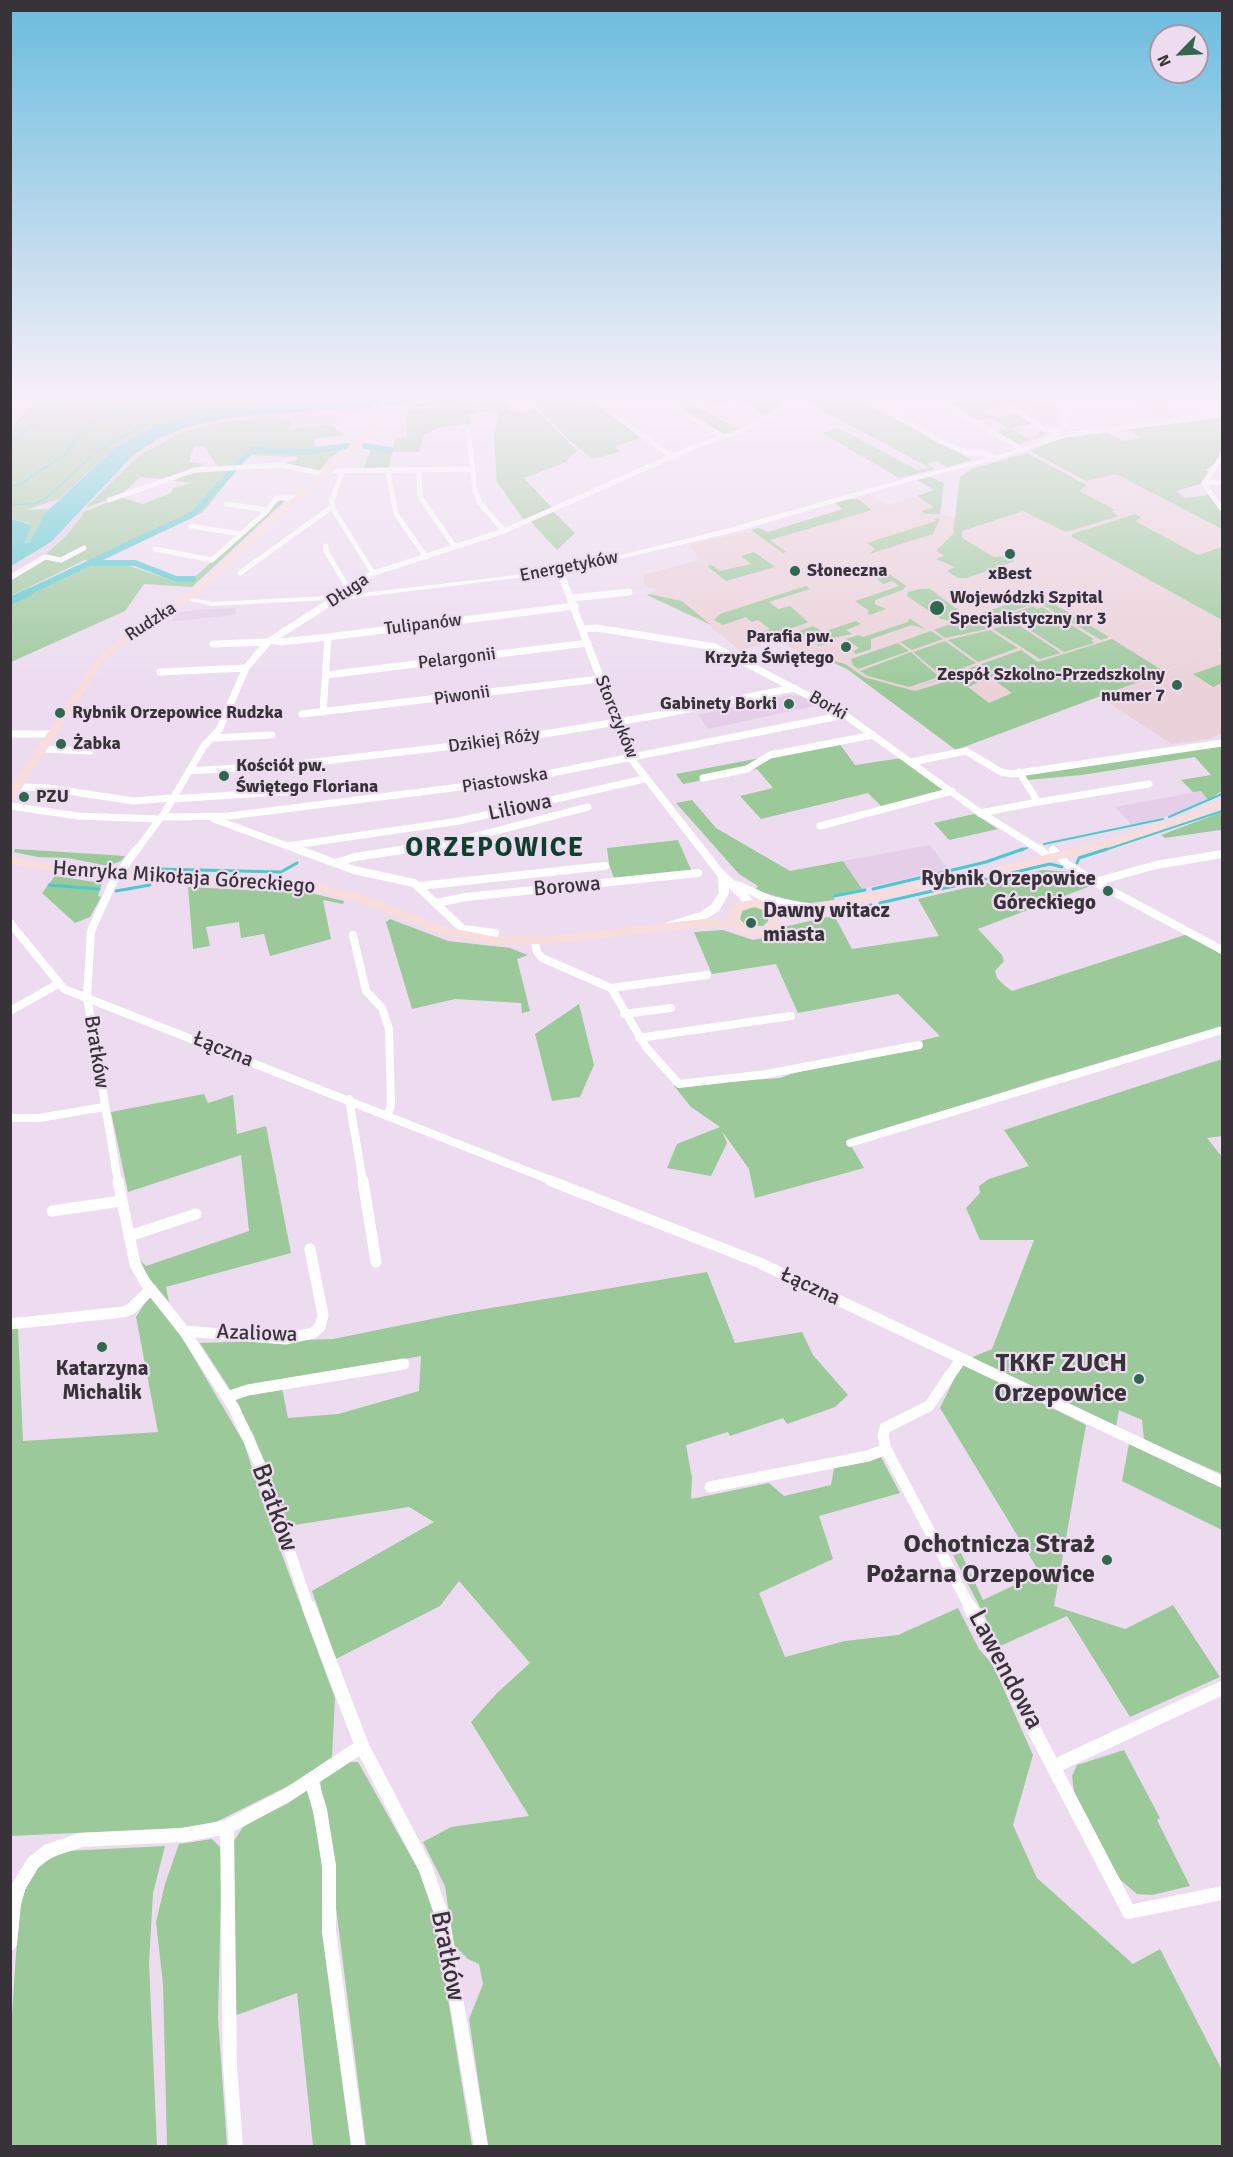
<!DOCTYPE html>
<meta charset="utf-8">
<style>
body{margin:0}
#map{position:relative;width:1233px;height:2157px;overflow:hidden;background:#eddcf0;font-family:Signika,sans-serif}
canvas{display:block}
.frame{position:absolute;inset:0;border:12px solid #383239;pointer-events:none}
.north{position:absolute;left:1149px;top:24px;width:60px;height:60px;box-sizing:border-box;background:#eddcf0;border:2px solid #a598a7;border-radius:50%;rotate:246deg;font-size:16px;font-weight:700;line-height:24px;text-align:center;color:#383239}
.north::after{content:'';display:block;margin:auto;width:21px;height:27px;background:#30684f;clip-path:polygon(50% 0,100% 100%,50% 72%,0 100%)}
</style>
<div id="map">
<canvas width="1233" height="2157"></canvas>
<div class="frame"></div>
<div class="north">N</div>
</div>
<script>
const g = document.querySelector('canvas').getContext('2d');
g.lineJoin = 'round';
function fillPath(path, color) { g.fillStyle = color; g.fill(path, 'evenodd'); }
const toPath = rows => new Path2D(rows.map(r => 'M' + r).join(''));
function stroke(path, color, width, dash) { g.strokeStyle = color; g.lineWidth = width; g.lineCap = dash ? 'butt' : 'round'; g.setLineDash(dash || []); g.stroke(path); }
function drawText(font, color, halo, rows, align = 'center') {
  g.font = font + ' Signika,sans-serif'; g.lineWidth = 4.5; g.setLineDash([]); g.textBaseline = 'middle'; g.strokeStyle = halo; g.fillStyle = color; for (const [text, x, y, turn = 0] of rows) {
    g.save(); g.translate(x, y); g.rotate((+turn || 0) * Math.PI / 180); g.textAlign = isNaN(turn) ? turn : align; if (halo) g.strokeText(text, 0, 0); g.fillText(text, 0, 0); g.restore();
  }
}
fillPath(toPath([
 [96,393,375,393,372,408,364,409,364,411,326,427,288,429,244,419,180,433,139,456,83,510,82,516,65,537,46,554,11,573,11,511,48,508,50,504,37,501,127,426,265,395,93,396],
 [997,393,1018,393,1033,403,1049,401,1059,409,1056,425,1050,430],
 [1150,395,1181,421,1158,422,1131,396],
 [207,609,236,608,235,615,171,622,176,614,181,612],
 [789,695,802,696,819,705,708,729,698,715],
 [1201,791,1208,800,1175,814,1132,825,1115,807],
 [930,845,948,869,862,889,843,861]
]), '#e4cee8');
fillPath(toPath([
 [1218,650,1222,653,1222,733,1209,739,1171,744,1100,697]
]), '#ebd1d9');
fillPath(toPath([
 [1116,473,1222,529,1222,553,1151,579,1222,620,1222,649,956,750,847,669,824,658,799,652,776,640,740,651,704,621,647,595,658,589,645,587,643,575,700,560,689,545,760,529,768,532,843,509,835,503,863,498,868,493,887,505,935,491,944,494,941,514,957,518]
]), '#ebd1d8');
fillPath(toPath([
 [43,393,96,393,94,396,266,394,276,400,274,404,225,408,181,418,126,441,106,456,59,499,26,510,49,509,31,541,26,543,30,523,11,519,11,428],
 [479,393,503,393,460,403,472,402,478,413,469,414,471,423,438,428,424,435,419,452,392,452,389,469,363,470,371,450,392,452,395,440,407,436,406,418,409,410,458,404,400,407],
 [540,393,553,393,562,401,572,399,578,405,593,402,641,438,616,446,620,452,593,459,571,442,533,402],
 [692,393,769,393,788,403,767,416,736,399,715,405],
 [814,393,847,393,972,460,947,467,937,461,927,464,935,469,899,478,822,433,838,428,918,470,930,468,803,400],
 [498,396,499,402,506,404,508,410,527,413,534,408,577,450,566,462,524,478,553,509,524,520,497,482,494,438,498,411,480,412,473,402],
 [986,396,993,396,1005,405,983,410,996,418,1018,414,1031,424,1011,428,1030,440,1039,435,1040,430,1047,433,1016,446,992,432,1008,429,993,418,975,421,948,403],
 [697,403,695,406,740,430,724,435,680,409],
 [272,417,290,420,289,429,331,425,345,435,314,439,316,447,351,443,329,459,319,472,285,463,297,460,297,457,289,457,250,455,239,467,219,468,204,447,194,446,189,462,205,464,195,469,164,479,140,477,122,494,84,509,139,456,180,433,217,423],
 [1222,417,1222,447,1216,463,1205,470,1208,472,1201,484,1176,491,1185,498,1209,495,1222,513,1222,529,1116,474,1086,481,1030,451,1060,438,1107,432,1124,441,1140,438,1129,429],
 [1027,453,1087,485,1079,491,1115,510,1112,512,1119,516,1066,532,1023,511,962,531,962,538,994,557,1006,556,1015,561,967,578,958,578,947,571,955,567,936,559,944,556,936,551,953,534,960,477,971,469],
 [237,470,203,512,98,562,85,560,11,596,11,580,49,557,58,560,55,563,73,555,61,559,46,554,65,537,82,516,83,512,129,494,123,498,143,504,171,493,173,488,193,483,167,480,190,473],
 [930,477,944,483,940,514,926,514,921,511,934,507,917,496,934,490,917,480],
 [282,498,287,499,192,587,144,584,125,611,11,662,11,603,91,565,130,566,176,582,194,580,194,577,180,578,196,576],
 [850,499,858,499,872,510,770,540,786,552,783,553,751,530,758,528,768,532,820,516,843,509,835,503],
 [553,511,575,533,557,550,530,521],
 [1136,514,1141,518,1135,521,1198,555,1222,547,1222,620,1072,537,1072,534],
 [933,518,940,519,933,534,869,554,875,549,867,543,936,521],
 [754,552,775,567,726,581,707,566,712,565,720,571,751,564,741,556],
 [871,566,881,568,906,586,903,590,875,600,875,604,886,609,870,615,867,613,869,611,855,601,899,586,892,581,883,584,876,578,882,576],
 [806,586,810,589,769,602,778,609,790,606,808,622,804,624,753,641,746,637,770,629,758,620,752,622,746,617,723,625,714,620,720,614],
 [920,589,930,589,965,615,952,621,941,619,907,596,908,592],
 [649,594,682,601,711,625,647,595],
 [1031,596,1044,598,1037,603,1004,614,1012,620,993,627,974,616],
 [1046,599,1109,637,1101,640,1041,604],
 [1033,606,1037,609,1042,607,1094,639,1091,640,1094,643,1064,652,1007,615],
 [971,617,988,629,945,638,934,630],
 [909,618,925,629,912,625,871,639,871,649,856,654,853,652,859,648,846,639,859,635,863,637,908,622],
 [856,621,861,624,846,630,852,634,857,633,833,638,836,641,819,646,805,635,790,639,785,636,813,626,823,632],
 [1014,622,1061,653,1040,659,993,629],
 [990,630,1018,648,978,662,948,640],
 [931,631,943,639,912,650,900,642],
 [1112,639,1165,672,956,750,847,669,823,658,845,664,864,677,915,691,960,677,970,677,979,682,968,687,989,703,1012,693,991,678,983,681,977,677,977,672,981,669,979,667,914,688,1021,650,1038,662],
 [945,641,976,663,942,676,913,652],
 [898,643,909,651,858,669,853,665,851,659],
 [911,652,939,677,909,687,868,676,860,671],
 [1222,664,1222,683,1213,687,1193,674],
 [839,743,855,765,902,758,948,791,884,809,868,793,761,819,740,796,773,788,757,769,683,784,676,774],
 [1222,745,1222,791,1208,800,1201,791,1193,792,1181,780,1211,775,1195,757,1082,775,1027,780,1025,776,1028,773],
 [692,800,716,828,790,871,843,861,862,889,832,895,835,900,811,903,792,901,755,890,758,886,739,874,676,803],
 [1222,812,1222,833,1220,830,1165,838,1161,835],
 [974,814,998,829,949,840,934,823],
 [678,840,692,872,615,881,609,864,607,848],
 [15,849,95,854,125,856,121,861,108,866,68,858,38,857,14,852],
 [1043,870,1074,872,1093,885,978,929,1002,955,1004,961,995,971,997,978,1004,985,1012,991,1188,934,1222,954,1222,1027,1041,1080,849,1142,864,1168,755,1198,749,1169,722,1131,727,1143,711,1176,667,1168,677,1144,720,1127,691,1107,674,1086,780,1078,802,1070,921,1049,923,1045,920,1041,940,1036,898,994,798,1013,776,964,712,974,694,932,723,930,753,940,775,936,783,927,828,917,836,919,852,949,939,936,918,899],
 [55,876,102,883,98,896,101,897,90,917,75,923,42,893],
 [188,887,310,893,344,901,343,904,323,900,331,939,270,956,264,934,241,938,239,922,206,927,210,946,193,949],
 [754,907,763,910,768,915,768,921,763,926,745,925,740,920,742,911],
 [390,919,448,941,510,948,528,955,517,959,530,1011,522,1013,521,1003,455,999,412,1009,386,922],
 [579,1004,594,1065,580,1097,552,1101,535,1034],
 [1222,1059,1222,1136,1207,1138,1222,1157,1222,1474,1144,1440,1142,1420,1119,1410,1116,1427,978,1362,973,1357,992,1349,1034,1240,980,1240,966,1208,980,1193,979,1186,989,1179,1029,1166,1004,1130],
 [204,1094,208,1103,233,1095,237,1134,266,1126,291,1253,166,1287,169,1302,146,1275,141,1261,146,1266,249,1231,241,1155,128,1192,111,1112],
 [707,1272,735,1343,802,1332,813,1355,848,1395,835,1407,787,1424,783,1418,730,1436,728,1432,686,1445,692,1478,691,1499,769,1483,784,1496,831,1485,834,1468,881,1457,900,1493,819,1516,833,1559,759,1593,785,1657,845,1641,898,1635,958,1608,979,1649,993,1665,1033,1755,1013,1825,1037,1878,1133,1964,1160,1949,1222,2070,1222,2146,488,2146,469,2019,483,1984,479,1964,468,1959,454,1945,445,1886,423,1842,451,1827,529,1816,471,1722,497,1693,530,1663,459,1581,440,1606,336,1659,312,1591,434,1522,409,1507,288,1526,254,1436,234,1398,282,1388,288,1418,338,1414,419,1391,421,1356,231,1391,200,1343,333,1339,461,1313],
 [150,1295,183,1339,244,1443,265,1509,335,1698,332,1757,298,1781,214,1823,180,1828,11,1836,11,1329,18,1329,23,1441,158,1432,136,1317],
 [962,1363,1086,1425,1054,1606,1125,1629,1173,1605,1220,1677,1130,1717,1067,1616,1000,1646,953,1555,961,1553,983,1600,1040,1573,940,1408],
 [1129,1444,1222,1488,1222,1530,1122,1481],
 [1124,1750,1160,1818,1157,1820,1190,1886,1152,1895,1137,1894,1117,1877,1074,1793,1072,1776,1077,1765],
 [349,1762,358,1762,437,1903,436,1925,472,2146,366,2146,320,1780],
 [308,1790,326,1869,352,2146,313,2146,297,1993,234,2016,234,1841,243,1827],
 [212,1839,222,1849,218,2018,227,2146,167,2146,163,1984,156,1922,165,1884,179,1844],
 [165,1846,153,1893,149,1963,157,2146,11,2146,10,2046,16,1954,21,1899,35,1867,66,1851]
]), '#9bc99a');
fillPath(toPath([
 [374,399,374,405,370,408,323,410,322,405,321,410,234,417,190,426,160,438,134,454,51,542,11,566,11,519,32,525,25,543,30,542,45,513,54,505,115,448,147,431,173,420,225,408]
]), '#4cc9cc');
stroke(toPath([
 [396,393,407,393],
 [411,407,482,398,478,395,484,393],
 [10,444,49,411,62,393],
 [10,486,19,485,66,454,87,424,144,402,162,399,265,397,279,393],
 [10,505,34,504,44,500,97,451,149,423]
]), '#4cc9cc', 1.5);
stroke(toPath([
 [1169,817,1222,794],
 [1044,844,1163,819],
 [1019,851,1027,848],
 [1102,851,1222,811]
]), '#4cc9cc', 2);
stroke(toPath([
 [1077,863,1079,858,1107,849],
 [158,869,281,872,297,863],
 [49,885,99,889],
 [873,889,986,862,1023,849],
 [116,891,150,885],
 [834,896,865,890],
 [880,903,1050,864,1062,867],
 [841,912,871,905]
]), '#4cc9cc', 3);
stroke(toPath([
 [365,446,391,450],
 [236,466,252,450,305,452,347,446],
 [94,563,135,563,176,579,193,579],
 [26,593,193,514,234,469]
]), '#4cc9cc', 6);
stroke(toPath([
 [10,601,29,592]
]), '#4cc9cc', 8);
fillPath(toPath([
 [437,393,456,393,396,405,297,410,292,407,297,404,396,399,437,393]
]), '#4cc9cc');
stroke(toPath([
 [652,393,723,437],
 [850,393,872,404],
 [927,393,1023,450],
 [992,393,1042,428,1061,434],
 [595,401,673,457],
 [891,412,942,442,968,453,984,453,994,459],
 [468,428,475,491,480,503,504,531],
 [1045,441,1065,435,1222,415],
 [1222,456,1204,484,1222,509],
 [328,471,471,469],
 [419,471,420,497,455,547],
 [388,472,396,514,426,557],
 [342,473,332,500,333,509,373,573],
 [1204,483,1222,482],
 [109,500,195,470,281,465,325,474],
 [226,504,268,510],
 [191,526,241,534],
 [326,546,326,551,348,588],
 [155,549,212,560,266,512,276,498,298,498],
 [240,573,332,507],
 [10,578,45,557,61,560,84,548],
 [343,593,371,574,504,531,693,447,741,431,809,393],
 [616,593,629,592]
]), '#fff', 5);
stroke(toPath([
 [572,598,629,592],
 [583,629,597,628,715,647,845,715,975,809,1042,851],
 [272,640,281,642,328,637,575,606],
 [213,644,268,642],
 [160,672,246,668],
 [326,675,588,643],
 [323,712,328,637],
 [302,714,600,679],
 [10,734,52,734],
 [212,738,272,735],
 [42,749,90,751],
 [911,762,966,751,1001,772,1012,774,1222,743],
 [189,771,298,764,514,739,653,716,794,688],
 [703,778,747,769,770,755,873,735],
 [18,787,48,788,134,801,172,798],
 [171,799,297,791],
 [1038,802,1149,784],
 [10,806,78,816,158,819],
 [980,813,1038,802,1019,772],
 [162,817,229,816,516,780,845,715],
 [214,819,301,851],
 [820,826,952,791],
 [287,846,459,821,644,779],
 [136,851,165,812,204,746,219,730,246,668,268,642,346,592],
 [397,851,450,843,588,807]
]), '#fff', 7);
stroke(toPath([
 [297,849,354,870,414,883,463,929,495,933],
 [1040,849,1049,858],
 [1053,850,1067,864,1095,882,1222,950],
 [335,863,355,857,407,849],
 [1095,882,1156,865,1222,854],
 [419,886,605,866],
 [436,903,466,897,698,873],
 [10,923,64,989,555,1182],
 [353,935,366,991,382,1008,389,1029,391,1105,388,1115],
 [535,941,537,952,542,958,611,988,646,1047,679,1084,767,1074,919,1045],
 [611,988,707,975],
 [10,1011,58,984],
 [624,1014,671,1008],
 [639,1038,791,1016],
 [349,1099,363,1182],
 [10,1118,39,1118,104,1107],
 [850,1143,1222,1030],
 [118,1182,87,997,91,931,114,880,137,849]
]), '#fff', 8);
stroke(toPath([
 [118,1181,135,1264,145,1282,184,1331,234,1408,261,1467,309,1609],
 [363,1181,376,1262],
 [551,1181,760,1263,1222,1482],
 [52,1211,122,1201],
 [129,1236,196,1214],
 [10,1324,123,1312,131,1309,151,1289],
 [184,1331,285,1339,313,1333,320,1327,323,1315,310,1249],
 [961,1359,929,1406,885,1428,883,1436,886,1449,971,1609],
 [227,1397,248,1390,404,1364],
 [710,1487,868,1456,886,1449]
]), '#fff', 11);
stroke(toPath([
 [309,1607,362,1746,425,1867,442,1916,481,2146],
 [970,1607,1129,1912,1222,1893],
 [1055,1766,1222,1688],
 [311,1780,320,1810,329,1866,329,1932,358,2146],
 [227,1827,230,2067,236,2146],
 [10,1943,14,1904,19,1886,33,1863,48,1851,81,1840,184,1835,227,1827,286,1796,362,1746]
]), '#fff', 14);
fillPath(toPath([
 [1068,393,1074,393,1074,408,1067,426,1053,438,1034,447,996,460,918,479,731,533,564,572,635,758,723,870,735,881,741,882,771,896,810,904,811,907,806,911,764,902,747,893,756,903,751,907,747,906,729,888,729,893,719,911,708,918,669,930,665,929,664,926,665,923,700,912,711,905,719,893,718,877,626,758,557,573,346,599,212,606,183,599,187,597,212,602,346,595,542,572,589,563,726,529,914,476,992,457,1030,445,1049,436,1061,425,1068,408,1068,393]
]), '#fff');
fillPath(toPath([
 [380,393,386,393,384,417,367,440,199,593,107,657,14,800,10,801,10,789,101,653,193,589,361,436,377,417,380,393],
 [1222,800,1222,807,1194,819,1109,847,989,877,823,910,780,922,776,931,762,936,741,933,734,928,704,927,547,944,496,945,439,934,356,901,314,891,103,879,10,865,10,857,103,871,314,883,363,895,445,927,496,937,547,936,704,919,728,920,728,912,735,903,756,899,773,904,780,914,823,902,989,869,1102,841,1186,815,1222,800],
 [756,907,765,910,770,917,767,925,761,928,745,925,739,918,743,909,756,907]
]), '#f9dcdc');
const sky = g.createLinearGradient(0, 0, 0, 695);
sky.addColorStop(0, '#69bcdd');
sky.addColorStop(0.57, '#f7eff8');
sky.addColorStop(1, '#f7eff800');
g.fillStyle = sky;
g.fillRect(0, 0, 1233, 695);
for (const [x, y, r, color] of [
 [1010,554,6,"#30684f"],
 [795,571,6,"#30684f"],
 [937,608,8,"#30684f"],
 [846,647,6,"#30684f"],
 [1177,685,6,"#30684f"],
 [789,704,6,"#30684f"],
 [60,713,6,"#30684f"],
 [61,744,6,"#30684f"],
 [224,776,6,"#30684f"],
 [24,797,6,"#30684f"],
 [1108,891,6,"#30684f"],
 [751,923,6,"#30684f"],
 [102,1347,6,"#30684f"],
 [1139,1379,6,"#30684f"],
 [1107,1560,6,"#30684f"]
]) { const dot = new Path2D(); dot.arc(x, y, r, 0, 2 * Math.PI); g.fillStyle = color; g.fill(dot); stroke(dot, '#eddcf0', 2); }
drawText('18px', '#383239', '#eddcf0', [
 ["Energetyków",569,567,-11],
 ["Długa",348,591,-34],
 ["Rudzka",151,622,-33],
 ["Tulipanów",423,625,-7],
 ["Pelargonii",457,659,-7],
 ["Piwonii",462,696,-8],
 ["Borki",828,706,30],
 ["Storczyków",616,717,68],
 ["Dzikiej Róży",494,741,-8],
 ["Piastowska",505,781,-9]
]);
drawText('bold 18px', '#383239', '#eddcf0', [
 ["Słoneczna",807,571],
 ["xBest",1010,574,"center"],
 ["Wojewódzki Szpital",950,598],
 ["Specjalistyczny nr 3",950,619],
 ["Parafia pw.",834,637,"right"],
 ["Krzyża Świętego",834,658,"right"],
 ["Zespół Szkolno-Przedszkolny",1165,675,"right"],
 ["numer 7",1165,696,"right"],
 ["Gabinety Borki",777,704,"right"],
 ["Rybnik Orzepowice Rudzka",72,713],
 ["Żabka",73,744],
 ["Kościół pw.",236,766],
 ["Świętego Floriana",236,787],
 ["PZU",36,797]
], 'left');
drawText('21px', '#383239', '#eddcf0', [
 ["Liliowa",520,808,-12],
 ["Henryka Mikołaja Góreckiego",184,878,4],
 ["Borowa",567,887,-5],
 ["Łączna",223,1050,22],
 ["Bratków",96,1052,81],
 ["Łączna",810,1287,25],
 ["Azaliowa",257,1334,2]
]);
drawText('bold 21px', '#383239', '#eddcf0', [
 ["Rybnik Orzepowice",1096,879],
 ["Góreckiego",1096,903],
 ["Dawny witacz",763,911,"left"],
 ["miasta",763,935,"left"],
 ["Katarzyna",102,1369,"center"],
 ["Michalik",102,1393,"center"]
], 'right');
drawText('bold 26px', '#383239', '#eddcf0', [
 ["TKKF ZUCH",1127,1364],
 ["Orzepowice",1127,1394],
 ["Ochotnicza Straż",1095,1545],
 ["Pożarna Orzepowice",1095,1575]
], 'right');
drawText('26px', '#383239', '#eddcf0', [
 ["Bratków",274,1508,70],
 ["Lawendowa",1005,1670,62],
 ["Bratków",447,1956,79]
]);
g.letterSpacing = '1.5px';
drawText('bold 27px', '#113f2d', '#eddcf0', [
 ["ORZEPOWICE",495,849]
]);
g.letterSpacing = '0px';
</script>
